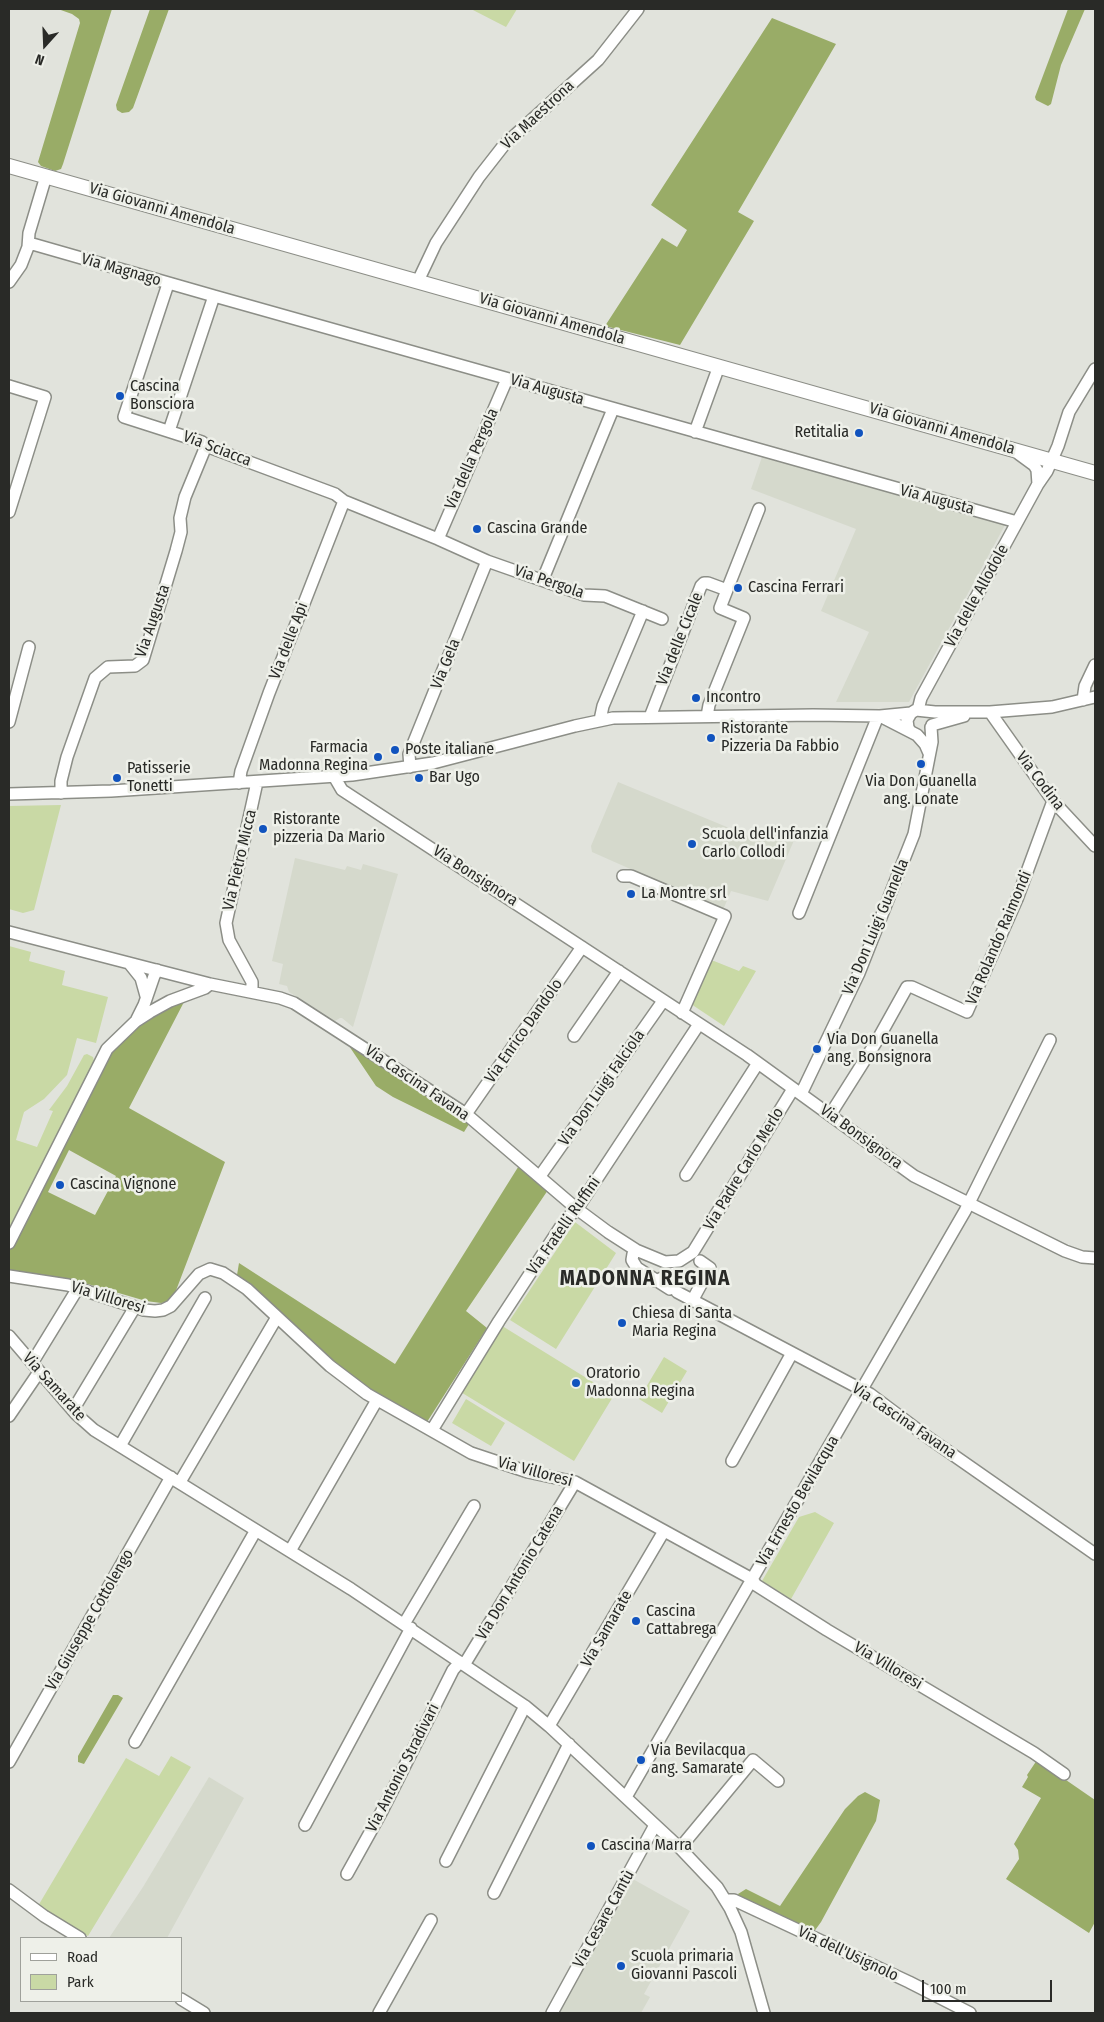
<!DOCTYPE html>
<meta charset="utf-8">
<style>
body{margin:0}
#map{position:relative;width:1104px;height:2022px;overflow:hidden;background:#e1e3dc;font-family:"Fira Sans Condensed",sans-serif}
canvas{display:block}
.frame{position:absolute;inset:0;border:10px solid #292a27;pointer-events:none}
.legend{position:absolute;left:20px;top:1937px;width:162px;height:65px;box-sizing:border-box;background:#eef0e9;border:1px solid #9fa19b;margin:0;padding:6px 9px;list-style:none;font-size:15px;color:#292a27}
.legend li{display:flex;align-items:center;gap:10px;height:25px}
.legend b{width:25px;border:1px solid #9fa19b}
.north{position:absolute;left:20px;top:20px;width:50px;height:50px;-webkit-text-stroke:4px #eef0e9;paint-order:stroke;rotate:200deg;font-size:14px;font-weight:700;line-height:20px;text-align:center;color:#292a27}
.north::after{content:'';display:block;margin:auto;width:18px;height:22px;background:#292a27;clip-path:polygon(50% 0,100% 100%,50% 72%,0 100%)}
.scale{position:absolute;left:922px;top:1980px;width:130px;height:22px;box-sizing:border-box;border:2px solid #292a27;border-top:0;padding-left:6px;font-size:15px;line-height:18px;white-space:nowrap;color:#292a27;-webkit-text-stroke:4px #eef0e9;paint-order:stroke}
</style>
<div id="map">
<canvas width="1104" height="2022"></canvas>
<div class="frame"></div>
<ul class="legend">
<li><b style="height:6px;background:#fff"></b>Road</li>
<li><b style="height:14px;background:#c9d9a5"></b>Park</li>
</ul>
<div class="north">N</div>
<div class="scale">100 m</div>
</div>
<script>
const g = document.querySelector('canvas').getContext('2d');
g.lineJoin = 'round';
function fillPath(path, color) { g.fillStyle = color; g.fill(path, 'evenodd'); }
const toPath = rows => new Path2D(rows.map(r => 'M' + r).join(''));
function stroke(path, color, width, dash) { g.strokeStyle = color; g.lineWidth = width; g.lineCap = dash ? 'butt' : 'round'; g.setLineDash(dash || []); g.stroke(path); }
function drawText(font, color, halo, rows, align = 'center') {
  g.font = font + ' "Fira Sans Condensed",sans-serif'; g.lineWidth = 5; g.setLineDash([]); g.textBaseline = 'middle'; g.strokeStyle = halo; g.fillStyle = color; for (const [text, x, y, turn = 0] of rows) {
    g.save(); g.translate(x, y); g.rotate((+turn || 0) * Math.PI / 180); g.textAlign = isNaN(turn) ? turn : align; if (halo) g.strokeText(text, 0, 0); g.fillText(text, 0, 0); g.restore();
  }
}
fillPath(toPath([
 [762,457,1005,525,909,702,836,702,869,632,821,611,856,529,751,489],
 [618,782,763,842,769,828,795,838,768,901,731,891,723,910,592,852,591,846],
 [295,858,345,870,347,866,361,870,363,864,398,874,353,1027,342,1018,340,1018,335,1021,289,992,287,986,279,984,283,964,272,961],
 [209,1777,244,1798,167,1938,109,1938,143,1887],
 [631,1878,690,1911,644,1994,650,1997,641,2013,556,2013]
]), '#d5d9cc');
fillPath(toPath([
 [471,9,517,9,506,27],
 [61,805,34,910,23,913,9,909,9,806],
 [9,946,31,952,29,961,65,971,62,985,108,997,96,1043,77,1038,67,1075,44,1099,24,1112,16,1140,37,1147,53,1111,49,1110,67,1086,84,1055,87,1054,93,1057,94,1061,92,1066,9,1234],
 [714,961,739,971,743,966,756,971,724,1026,691,1004,708,962],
 [575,1222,616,1253,556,1349,510,1320],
 [499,1324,614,1395,574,1461,459,1391],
 [664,1357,687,1371,662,1413,639,1399],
 [466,1399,505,1423,491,1446,452,1423],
 [815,1512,834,1523,791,1599,762,1581,799,1517],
 [171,1756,191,1767,88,1936,38,1906,126,1758,159,1776]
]), '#c9d9a5');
fillPath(toPath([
 [58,9,112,9,63,164,61,169,55,171,41,166,38,162,80,23,79,19,72,14],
 [150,9,169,9,133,108,129,112,122,113,117,110,116,105],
 [1068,9,1085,9,1061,65,1051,104,1048,106,1036,100,1035,97],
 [772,18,836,44,738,212,754,221,680,345,605,326,662,238,677,247,687,230,651,205],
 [185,1000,129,1108,225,1162,172,1301,161,1303,146,1301,74,1280,9,1272,9,1252,112,1050,158,1011],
 [69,1150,116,1176,95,1215,48,1192],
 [345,1040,421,1089,469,1124,464,1132,393,1097,376,1086],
 [520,1164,548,1190,466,1311,487,1328,427,1422,387,1401,343,1370,237,1275,239,1263,395,1364],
 [113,1695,118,1695,123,1698,84,1764,78,1762,78,1756],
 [1037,1760,1095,1800,1095,1922,1089,1933,1006,1879,1019,1859,1018,1850,1014,1844,1041,1798,1022,1787,1028,1777,1027,1775],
 [865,1792,880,1800,876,1821,821,1922,813,1933,740,1898,738,1894,746,1889,780,1906,845,1809,858,1796]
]), '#99ac67');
const minor = toPath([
 [29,243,214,296],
 [418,281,436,243,479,177,504,145,598,60,638,9],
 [9,282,21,265,28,247,29,233,46,176],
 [168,284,124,417,202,442,206,446,335,494,344,501,438,539,487,561,584,595,605,596,662,619],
 [9,386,45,397,9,512],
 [169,431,214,296,1017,522],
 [695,432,719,366],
 [1019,454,1034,465,1037,470,1038,484],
 [438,539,507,379],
 [543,579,613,409],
 [1083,700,1085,686,1095,665],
 [918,710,921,698,1038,484,1047,471,1058,446,1069,412,1095,369],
 [990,712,1053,801,1095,846],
 [707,716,709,705,744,618,720,608,727,590],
 [650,717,701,586,704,583,708,583,727,590,759,509],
 [882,717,917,735,925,744,929,753],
 [600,720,603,706,643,611],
 [9,722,29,647],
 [932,725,964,716],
 [911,732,908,728,907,720,911,713,916,710,935,712,990,712,1052,707,1095,697],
 [410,767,409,754,487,561],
 [335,778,342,790,747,1055,914,1176,1065,1251,1082,1257,1095,1258],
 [239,783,241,771,269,693,344,501],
 [61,793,61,781,67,757,95,678,108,667,135,666,143,660,176,551,181,532,180,518,185,497,206,446],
 [9,794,111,791,352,775,433,763,575,726,613,718,813,715,880,716,911,713],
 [623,876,631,876,725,916,682,1013],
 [799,913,878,716],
 [9,932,210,984,280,998,294,1003,466,1114,577,1209,608,1232,636,1250,665,1262,679,1261,693,1252,793,1089],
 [129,963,141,978,146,996],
 [252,992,252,982,229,940,226,923,257,782],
 [137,1019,144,1005,154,976,157,970],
 [574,1036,619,971],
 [801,1094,859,973,914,834,932,742,931,727],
 [466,1114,582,947],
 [830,1115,878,1039,907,987,912,987,967,1012,1017,899,1053,801],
 [686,1175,758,1063],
 [540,1176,663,1001],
 [9,1243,107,1049,136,1021,150,1012,170,1001,205,988,210,984],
 [633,1254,632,1260,637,1268,670,1289],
 [9,1276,68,1285,144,1310,155,1311,163,1310,171,1306,199,1274,210,1269,223,1273,247,1289,330,1366,367,1394,471,1453,528,1472,575,1482,752,1579,756,1585,827,1630,1034,1753,1064,1774],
 [655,1281,674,1273],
 [677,1292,870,1394,926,1436,1095,1554],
 [692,1301,710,1268,700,1261],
 [9,1336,76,1414,94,1430,351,1589,525,1706,549,1726,680,1848,717,1887,730,1908,741,1932,764,2013],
 [32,1363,78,1288],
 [73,1410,135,1307],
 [9,1416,39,1372],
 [432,1430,499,1321,565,1220,577,1209,699,1024],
 [120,1446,205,1298],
 [732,1461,792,1353],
 [180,1482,277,1317],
 [290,1551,377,1400],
 [404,1624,474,1506],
 [464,1665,575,1482],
 [549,1726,664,1531],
 [135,1742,256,1530],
 [9,1762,171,1477],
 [626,1797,965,1211,1050,1040],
 [305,1825,411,1628],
 [680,1848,753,1760,778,1781],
 [446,1861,525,1706],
 [347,1874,382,1811,453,1670,460,1662],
 [9,1890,44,1916,80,1938],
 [494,1893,569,1744],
 [725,1900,734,1900,909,1982,970,2013],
 [181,1999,204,2013],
 [379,2013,431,1920],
 [552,2013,655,1825]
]);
const major = toPath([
 [9,166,1095,473]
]);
stroke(minor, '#8c8e87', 14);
stroke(major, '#8c8e87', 16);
stroke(minor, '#fff', 11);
stroke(major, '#fff', 14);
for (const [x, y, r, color] of [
 [120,396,5,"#1153be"],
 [859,433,5,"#1153be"],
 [477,529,5,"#1153be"],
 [738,588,5,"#1153be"],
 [696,698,5,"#1153be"],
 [711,738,5,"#1153be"],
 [395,750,5,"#1153be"],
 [378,757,5,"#1153be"],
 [921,764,5,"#1153be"],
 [117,778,5,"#1153be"],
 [419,778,5,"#1153be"],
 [263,829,5,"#1153be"],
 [692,844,5,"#1153be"],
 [631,894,5,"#1153be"],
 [817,1049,5,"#1153be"],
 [60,1185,5,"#1153be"],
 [622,1323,5,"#1153be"],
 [576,1383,5,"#1153be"],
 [636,1621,5,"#1153be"],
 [641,1760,5,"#1153be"],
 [591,1846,5,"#1153be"],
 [621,1966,5,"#1153be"]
]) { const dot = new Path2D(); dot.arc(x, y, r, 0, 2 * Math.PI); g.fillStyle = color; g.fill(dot); stroke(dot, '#eef0e9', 2); }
drawText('16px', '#292a27', '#eef0e9', [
 ["Via Maestrona",538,115,-43],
 ["Via Giovanni Amendola",162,209,16],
 ["Via Magnago",121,270,16],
 ["Via Giovanni Amendola",552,319,16],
 ["Via Augusta",547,390,16],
 ["Via Giovanni Amendola",942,429,16],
 ["Via Sciacca",217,449,21],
 ["Via della Pergola",472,459,-66],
 ["Via Augusta",937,500,15],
 ["Via Pergola",549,582,19],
 ["Via delle Allodole",977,596,-61],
 ["Via Augusta",153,621,-71],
 ["Via delle Cicale",680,639,-68],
 ["Via delle Api",289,641,-69],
 ["Via Gela",446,664,-68],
 ["Via Codina",1040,781,53],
 ["Via Pietro Micca",240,860,-77],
 ["Via Bonsignora",475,876,33],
 ["Via Don Luigi Guanella",876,927,-67],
 ["Via Rolando Raimondi",999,938,-67],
 ["Via Enrico Dandolo",524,1031,-55],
 ["Via Cascina Favana",417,1083,34],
 ["Via Don Luigi Falciola",602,1088,-55],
 ["Via Bonsignora",861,1137,36],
 ["Via Padre Carlo Merlo",744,1169,-59],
 ["Via Fratelli Ruffini",564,1226,-55],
 ["Via Villoresi",108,1298,17],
 ["Via Samarate",54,1387,48],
 ["Via Cascina Favana",904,1421,34],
 ["Via Villoresi",535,1472,15],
 ["Via Ernesto Bevilacqua",798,1501,-60],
 ["Via Don Antonio Catena",520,1573,-59],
 ["Via Giuseppe Cottolengo",90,1620,-60],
 ["Via Samarate",607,1629,-60],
 ["Via Villoresi",888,1666,31],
 ["Via Antonio Stradivari",403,1768,-63],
 ["Via Cesare Cantù",604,1919,-61],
 ["Via dell'Usignolo",848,1954,25]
]);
drawText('16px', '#292a27', '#eef0e9', [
 ["Cascina",130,387],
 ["Bonsciora",130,405],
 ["Retitalia",849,433,"right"],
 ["Cascina Grande",487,529],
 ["Cascina Ferrari",748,588],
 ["Incontro",706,698],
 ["Ristorante",721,729],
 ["Pizzeria Da Fabbio",721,747],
 ["Farmacia",368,748,"right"],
 ["Madonna Regina",368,766,"right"],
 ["Poste italiane",405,750],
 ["Patisserie",127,769],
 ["Tonetti",127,787],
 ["Bar Ugo",429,778],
 ["Via Don Guanella",921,782,"center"],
 ["ang. Lonate",921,800,"center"],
 ["Ristorante",273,820],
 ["pizzeria Da Mario",273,838],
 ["Scuola dell'infanzia",702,835],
 ["Carlo Collodi",702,853],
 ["La Montre srl",641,894],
 ["Via Don Guanella",827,1040],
 ["ang. Bonsignora",827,1058],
 ["Cascina Vignone",70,1185],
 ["Chiesa di Santa",632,1314],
 ["Maria Regina",632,1332],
 ["Oratorio",586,1374],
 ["Madonna Regina",586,1392],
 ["Cascina",646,1612],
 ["Cattabrega",646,1630],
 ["Via Bevilacqua",651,1751],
 ["ang. Samarate",651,1769],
 ["Cascina Marra",601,1846],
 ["Scuola primaria",631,1957],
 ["Giovanni Pascoli",631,1975]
], 'left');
g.letterSpacing = '1px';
drawText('bold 21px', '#292a27', '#eef0e9', [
 ["MADONNA REGINA",645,1279]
]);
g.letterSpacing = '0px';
</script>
